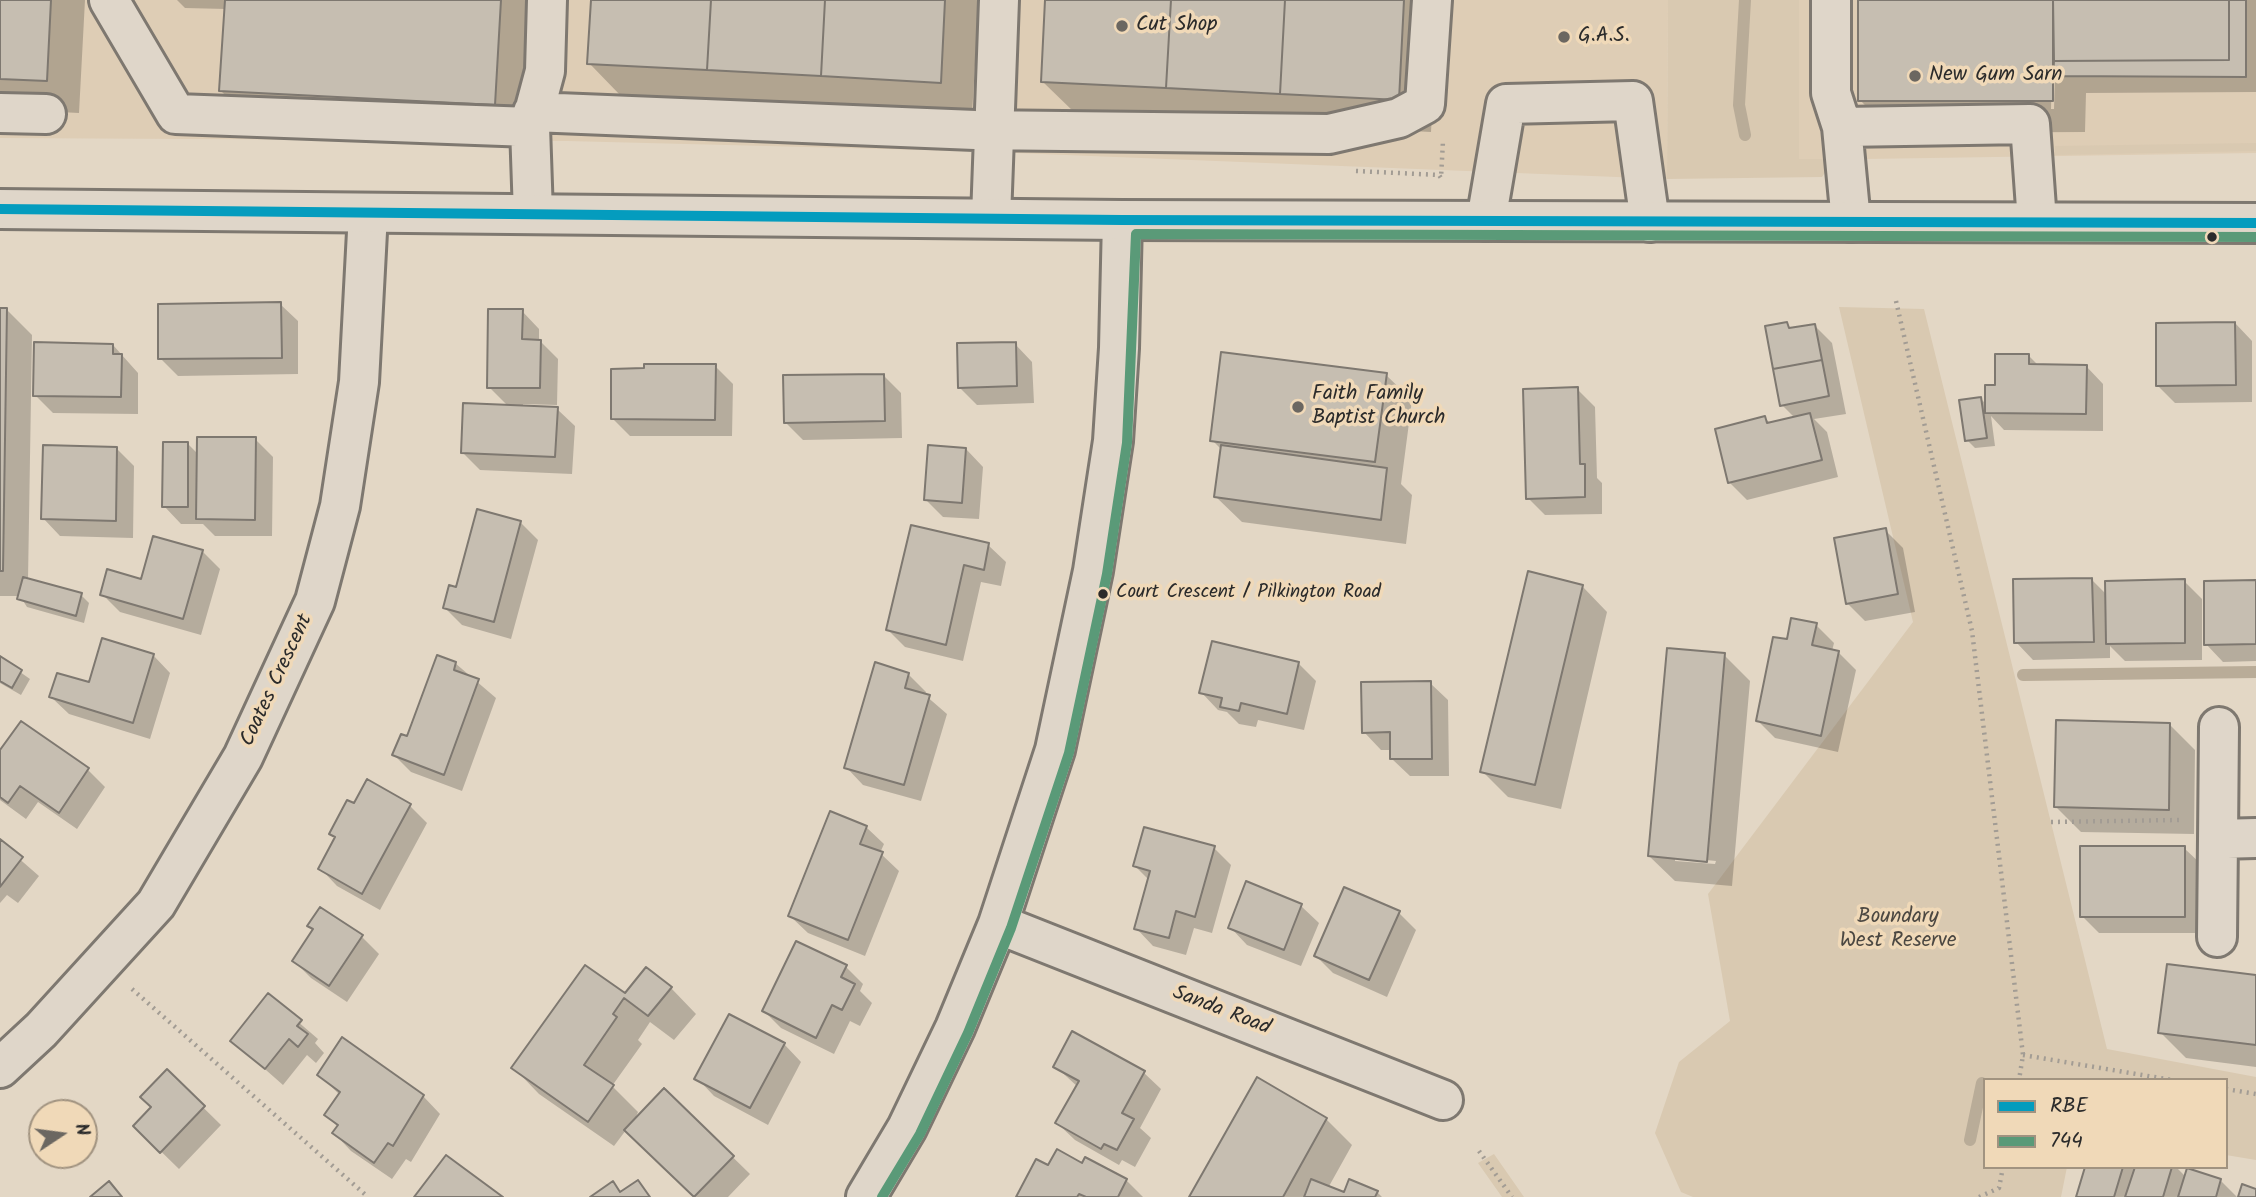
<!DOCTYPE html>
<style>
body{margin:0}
#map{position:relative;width:2256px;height:1197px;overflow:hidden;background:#e3d7c5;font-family:Kalam,sans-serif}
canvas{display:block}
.legend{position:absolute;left:1983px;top:1078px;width:245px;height:91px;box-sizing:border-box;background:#f0d9b8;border:2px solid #a19380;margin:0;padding:9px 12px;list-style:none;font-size:21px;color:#2b2b2b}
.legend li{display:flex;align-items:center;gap:14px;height:35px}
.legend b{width:35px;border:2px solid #a19380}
.north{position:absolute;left:28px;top:1099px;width:70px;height:70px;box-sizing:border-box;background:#f0d9b8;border:2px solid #a19380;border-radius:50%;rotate:77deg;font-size:19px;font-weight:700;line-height:28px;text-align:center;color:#2b2b2b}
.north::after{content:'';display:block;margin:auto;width:24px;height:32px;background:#6b6761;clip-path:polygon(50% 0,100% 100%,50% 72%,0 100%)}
</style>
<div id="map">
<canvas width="2256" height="1197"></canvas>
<ul class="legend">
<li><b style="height:9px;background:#049cbe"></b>RBE</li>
<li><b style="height:9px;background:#5a9a78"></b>744</li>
</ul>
<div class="north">N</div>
</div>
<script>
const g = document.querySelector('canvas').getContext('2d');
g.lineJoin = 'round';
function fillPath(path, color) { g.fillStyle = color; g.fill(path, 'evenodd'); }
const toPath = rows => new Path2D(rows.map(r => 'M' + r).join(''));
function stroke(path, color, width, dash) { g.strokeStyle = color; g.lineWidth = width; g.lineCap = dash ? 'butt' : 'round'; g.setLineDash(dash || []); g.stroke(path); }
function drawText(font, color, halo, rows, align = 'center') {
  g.font = font + ' Kalam,sans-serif'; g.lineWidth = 7; g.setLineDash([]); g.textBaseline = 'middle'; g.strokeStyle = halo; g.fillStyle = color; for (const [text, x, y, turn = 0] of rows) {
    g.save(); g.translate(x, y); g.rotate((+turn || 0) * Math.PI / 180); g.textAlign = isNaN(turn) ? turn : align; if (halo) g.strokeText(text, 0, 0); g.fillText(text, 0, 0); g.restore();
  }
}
fillPath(toPath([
 [0,0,1668,0,1667,179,966,151,567,141,0,138],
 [1799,0,2256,0,2256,153,1799,160]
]), '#decdb5');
fillPath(toPath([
 [1668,0,1799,0,1799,159,1834,159,1822,177,1667,179],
 [2256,143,2256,151,2055,155,2055,146],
 [1839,307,1924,309,2107,1049,2256,1077,2256,1160,2226,1155,2226,1080,1985,1080,1985,1167,2067,1167,2061,1197,1693,1197,1681,1192,1655,1133,1679,1062,1730,1021,1708,894,1913,622],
 [1494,1154,1524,1197,1502,1197,1478,1163]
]), '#d9c9b1');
fillPath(toPath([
 [0,0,85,0,79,113,0,109],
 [177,0,534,0,527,137,254,123,221,91,226,9,185,8],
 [592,0,979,0,972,114,621,96,589,63],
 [1047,0,1438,0,1431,132,1076,114,1043,82],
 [1859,0,2256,0,2256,92,2086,93,2085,132,1892,133,1860,100],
 [2052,73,2055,76,2054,109,2051,109],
 [280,304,298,321,298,374,178,376,160,358],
 [0,310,7,310,32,335,28,580,81,595,89,603,84,623,27,607,20,596,0,596],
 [522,311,539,329,539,340,558,359,557,405,523,404,523,408,557,409,575,426,572,474,480,470,463,453,509,407,489,387],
 [2235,323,2252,341,2252,402,2175,403,2158,386],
 [1787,324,1792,330,1815,326,1832,343,1846,414,1814,419,1827,432,1838,477,1747,500,1729,482,1765,418,1771,424,1795,418,1782,405],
 [1015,344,1032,362,1034,403,977,405,959,387],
 [113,345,138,373,138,414,53,413,35,395],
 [2029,356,2039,366,2086,366,2103,384,2103,431,2004,430,1991,416,1995,446,1975,448,1967,440,1981,399,1987,405],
 [715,366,733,384,732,436,630,436,612,418],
 [1386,375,1412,400,1401,484,1412,495,1406,544,1242,522,1216,497,1222,450,1212,440],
 [884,376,901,393,902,438,803,440,785,422],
 [1577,389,1595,407,1597,478,1602,483,1602,514,1545,515,1528,498],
 [255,439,273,457,272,536,215,536,203,524,181,524,164,506,188,444,199,455],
 [117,449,134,466,133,538,60,536,43,518],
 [966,449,983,467,979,519,943,517,925,499],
 [478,511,521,523,538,540,511,639,462,625,445,608,457,589],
 [912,527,988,545,1006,562,1001,586,981,582,963,661,905,647,888,630],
 [1885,530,1903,548,1915,612,1865,621,1847,603],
 [202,551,220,569,201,635,120,612,102,594,142,581],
 [2092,580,2107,595,2184,581,2202,599,2202,660,2125,661,2110,646,2110,658,2033,660,2016,642],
 [2256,582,2256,661,2223,662,2206,644],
 [1582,586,1607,612,1561,809,1508,797,1482,771],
 [1816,625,1834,643,1832,651,1839,653,1856,670,1838,752,1775,738,1757,720,1788,641],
 [153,655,170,673,150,739,69,714,51,697,90,685],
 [1724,655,1750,681,1732,886,1675,881,1649,856],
 [1675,857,1716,861,1715,864,1675,861],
 [0,658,30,679,21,695,0,683],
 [455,663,496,698,462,791,411,772,394,755],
 [1298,663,1316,681,1304,730,1258,720,1256,727,1239,724,1227,712,1218,710,1201,692],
 [908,674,926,692,925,695,947,714,921,801,863,785,846,767],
 [1430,683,1448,700,1449,776,1410,776,1392,759,1392,750,1381,750,1364,732],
 [2169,724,2195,750,2194,834,2081,832,2056,807],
 [0,753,88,770,105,787,77,829,38,802,26,819,0,800],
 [410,806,427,823,380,910,337,886,320,868,336,839,331,834],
 [866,827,884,844,880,853,899,871,865,956,808,933,790,916],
 [0,842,39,876,18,903,7,895,0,903],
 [1214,848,1231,865,1212,933,1194,928,1186,955,1153,946,1136,928,1149,880,1135,866],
 [2184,848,2202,865,2202,933,2099,933,2082,916],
 [1247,884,1301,906,1319,923,1301,966,1247,945,1230,927],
 [1399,913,1416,930,1387,997,1333,973,1316,956],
 [309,925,362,937,379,954,347,1002,311,978,294,961,314,930],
 [846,967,863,984,860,991,872,1003,860,1026,850,1021,834,1054,781,1028,764,1011],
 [2256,977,2256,1067,2186,1058,2160,1032],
 [671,988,696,1014,674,1040,650,1022,638,1040,642,1044,612,1086,638,1112,634,1122,665,1091,750,1174,728,1197,694,1197,626,1130,614,1146,539,1094,514,1068,625,996],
 [268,996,318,1039,315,1043,324,1053,316,1063,307,1055,283,1085,233,1041],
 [784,1044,801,1062,768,1125,714,1096,697,1078],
 [1055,1066,1143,1072,1161,1089,1140,1128,1151,1138,1135,1167,1122,1160,1119,1165,1075,1140,1057,1123,1078,1087],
 [167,1072,221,1125,179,1169,135,1126,153,1107],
 [319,1075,423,1096,440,1114,411,1162,406,1159,392,1179,351,1151,334,1133,338,1127,326,1115,340,1095],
 [1257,1080,1326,1119,1352,1145,1328,1188,1345,1194,1377,1192,1382,1197,1191,1197],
 [1086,1159,1126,1180,1143,1197,1018,1197,1049,1168,1083,1165],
 [2087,1167,2176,1167,2186,1177,2220,1180,2237,1197,2077,1197]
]), '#0003');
stroke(toPath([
 [1745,135,1739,105,1745,0],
 [2023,675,2256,672],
 [1970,1140,1982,1083]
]), '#b9ac98', 12);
const building = toPath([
 [0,0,51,0,47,81,0,79,0,0],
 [225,0,501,0,495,105,219,91,225,0],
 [591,0,711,0,707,70,587,64,591,0],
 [711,0,825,0,821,76,707,70,711,0],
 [825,0,945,0,941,83,821,76,825,0],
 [1045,0,1171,0,1166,88,1041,82,1045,0],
 [1171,0,1285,0,1280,94,1166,88,1171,0],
 [1285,0,1404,0,1399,100,1280,94,1285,0],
 [1858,0,2053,0,2053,101,1858,101,1858,0],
 [2053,0,2229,0,2229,60,2054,61,2053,0],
 [2229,0,2246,0,2246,77,2053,76,2054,61,2229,60,2229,0],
 [281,302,282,358,158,359,158,304,281,302],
 [0,308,7,308,3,571,0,571,0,308],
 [488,309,523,309,522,339,541,340,540,388,487,388,488,309],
 [1787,322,1789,328,1815,324,1822,360,1773,369,1765,326,1787,322],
 [2235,322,2236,385,2156,386,2156,323,2235,322],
 [34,342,113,344,113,354,122,354,121,397,33,396,34,342],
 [1016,342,1017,386,958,388,957,343,1016,342],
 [1221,352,1387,373,1375,462,1210,441,1221,352],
 [1995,354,2029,354,2029,364,2087,365,2086,414,1985,413,1985,385,1995,385,1995,354],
 [1822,360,1829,396,1780,406,1773,369,1822,360],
 [644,364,716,364,715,420,611,419,611,369,644,368,644,364],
 [884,374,885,421,784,423,783,375,884,374],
 [1578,387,1580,464,1585,464,1585,497,1526,499,1523,389,1578,387],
 [1981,397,1987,438,1965,441,1959,400,1981,397],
 [463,403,558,407,555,457,461,453,463,403],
 [1810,413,1822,460,1728,483,1715,429,1765,416,1767,423,1810,413],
 [197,437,256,437,255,520,196,519,197,437],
 [163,442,188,442,188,507,162,507,163,442],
 [43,445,117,447,116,521,41,519,43,445],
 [928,445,966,448,962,503,924,500,928,445],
 [1221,445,1387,468,1381,520,1214,497,1221,445],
 [477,509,521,521,494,622,443,608,449,585,456,587,477,509],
 [911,525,989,543,984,570,964,565,946,645,886,630,911,525],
 [1886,528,1898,594,1846,604,1834,538,1886,528],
 [153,536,203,550,183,619,100,595,107,569,141,579,153,536],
 [1528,571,1583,585,1535,785,1480,772,1528,571],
 [23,577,82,593,76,616,17,599,23,577],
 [2092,578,2094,642,2014,643,2013,579,2092,578],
 [2185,579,2185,643,2106,644,2105,581,2185,579],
 [2256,580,2256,644,2204,645,2204,581,2256,580],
 [1791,618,1817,623,1812,645,1839,651,1821,736,1756,721,1773,637,1787,639,1791,618],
 [102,638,154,654,133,723,49,697,57,673,89,682,102,638],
 [1212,641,1299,662,1287,714,1241,703,1239,711,1220,707,1222,698,1199,693,1212,641],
 [1667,648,1725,653,1707,862,1648,856,1667,648],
 [437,655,456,662,454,670,479,679,444,775,392,755,401,734,407,736,437,655],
 [0,656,22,670,12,688,0,681,0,656],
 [875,662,909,673,905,688,930,695,904,785,844,768,875,662],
 [1431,681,1432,759,1390,759,1390,732,1362,733,1361,682,1431,681],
 [2056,720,2170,723,2169,810,2054,807,2056,720],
 [21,721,89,768,59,813,20,786,8,803,0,797,0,750,21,721],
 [367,779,411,804,362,894,318,869,335,837,329,834,347,800,354,803,367,779],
 [830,811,867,826,860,844,883,852,848,940,788,916,830,811],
 [1144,827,1215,846,1195,917,1176,911,1169,938,1134,929,1150,871,1133,866,1144,827],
 [0,839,23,857,0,887,0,839],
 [2080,846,2185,846,2185,917,2080,917,2080,846],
 [1246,881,1302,904,1284,950,1228,928,1246,881],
 [1344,887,1400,911,1369,980,1314,956,1344,887],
 [320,907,363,935,329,986,292,961,313,929,307,926,320,907],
 [796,941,847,965,841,977,855,984,842,1010,832,1005,816,1038,762,1011,796,941],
 [2167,964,2256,975,2256,1045,2158,1033,2167,964],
 [585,965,625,993,646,967,672,987,648,1016,624,998,613,1014,617,1017,584,1065,614,1085,588,1122,511,1068,585,965],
 [268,993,302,1020,297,1026,308,1034,298,1047,289,1039,265,1069,230,1041,268,993],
 [729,1014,785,1043,750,1108,694,1079,729,1014],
 [1072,1031,1145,1071,1122,1113,1134,1119,1117,1150,1104,1144,1101,1149,1055,1123,1079,1081,1053,1067,1072,1031],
 [342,1037,424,1095,393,1146,388,1143,374,1163,332,1133,338,1125,324,1115,340,1092,317,1075,342,1037],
 [167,1069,205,1106,160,1153,133,1126,151,1107,140,1097,167,1069],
 [1257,1077,1327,1118,1283,1197,1189,1197,1257,1077],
 [664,1088,734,1156,694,1197,624,1130,664,1088],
 [1057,1149,1082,1163,1085,1157,1127,1179,1118,1197,1086,1197,1079,1194,1077,1197,1016,1197,1036,1159,1048,1165,1057,1149],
 [446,1155,503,1197,414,1197,446,1155],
 [2085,1167,2123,1167,2114,1197,2076,1197,2085,1167],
 [2135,1167,2172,1167,2163,1197,2125,1197,2135,1167],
 [2187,1168,2221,1179,2216,1197,2178,1197,2187,1168],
 [1311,1179,1344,1192,1349,1179,1378,1191,1375,1197,1304,1197,1311,1179],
 [638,1180,650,1197,590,1197,613,1181,620,1192,638,1180],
 [109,1181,122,1197,90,1197,109,1181],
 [2242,1184,2256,1189,2256,1197,2238,1197,2242,1184]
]);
fillPath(building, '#c6beb1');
stroke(building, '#7e7870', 2);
const minor = toPath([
 [109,0,176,114,530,127],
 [1831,0,1831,93,1842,127],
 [533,112,975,130,1329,134,1399,118,1425,104,1432,0],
 [0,113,46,114],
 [533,214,530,127,545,71,547,0],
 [991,218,999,0],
 [1486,221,1506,104,1633,101,1650,222],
 [1851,222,1842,127,2030,124,2037,222],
 [2219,727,2218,839,2256,838],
 [998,924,1443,1100],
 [2217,937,2218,839],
 [0,1068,41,1030,156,904,243,757,315,601,340,506,359,382,368,213],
 [866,1197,907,1128,955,1028,998,924,1055,750,1093,571,1113,441,1119,348,1122,220]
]);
const major = toPath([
 [0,209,1122,220,2256,223]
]);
stroke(minor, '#7e7870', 44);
stroke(major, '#7e7870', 44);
stroke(toPath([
 [1356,171,1439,175,1441,178,1443,141],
 [1896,301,1972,631,2023,1055,2019,1080],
 [2051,822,2180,820],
 [132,989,368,1197],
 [2023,1055,2172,1080],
 [2226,1089,2256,1094],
 [1479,1151,1512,1197],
 [1979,1197,1999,1188,2003,1167]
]), '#a29c94', 4.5, [2, 5]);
stroke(minor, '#dfd6c9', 38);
stroke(major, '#dfd6c9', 38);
stroke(toPath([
 [0,209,1122,220,2256,223]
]), '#049cbe', 10);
stroke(toPath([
 [882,1197,920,1134,968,1033,1011,928,1069,753,1107,574,1127,443,1136,234,2256,237]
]), '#5a9a78', 10);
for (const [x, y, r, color] of [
 [1122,26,7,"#6b6761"],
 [1564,37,7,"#6b6761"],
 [1915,76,7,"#6b6761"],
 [2212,237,6,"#2b2b2b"],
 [1298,407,7,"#6b6761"],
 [1103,594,6,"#2b2b2b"]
]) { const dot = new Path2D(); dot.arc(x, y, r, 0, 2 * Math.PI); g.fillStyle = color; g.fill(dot); stroke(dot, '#f0d9b8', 2.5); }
drawText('19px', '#2b2b2b', '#f0d9b8', [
 ["Court Crescent / Pilkington Road",1116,594]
], 'left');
drawText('21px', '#2b2b2b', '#f0d9b8', [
 ["Cut Shop",1136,26],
 ["G.A.S.",1578,37],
 ["New Gum Sarn",1929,76],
 ["Faith Family",1312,395],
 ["Baptist Church",1312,419]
], 'left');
drawText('21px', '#2b2b2b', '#f0d9b8', [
 ["Coates Crescent",278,681,-65],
 ["Sanda Road",1221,1012,21]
]);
drawText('21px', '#4c4842', '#f0d9b8', [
 ["Boundary",1898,918],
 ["West Reserve",1898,942]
]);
</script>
